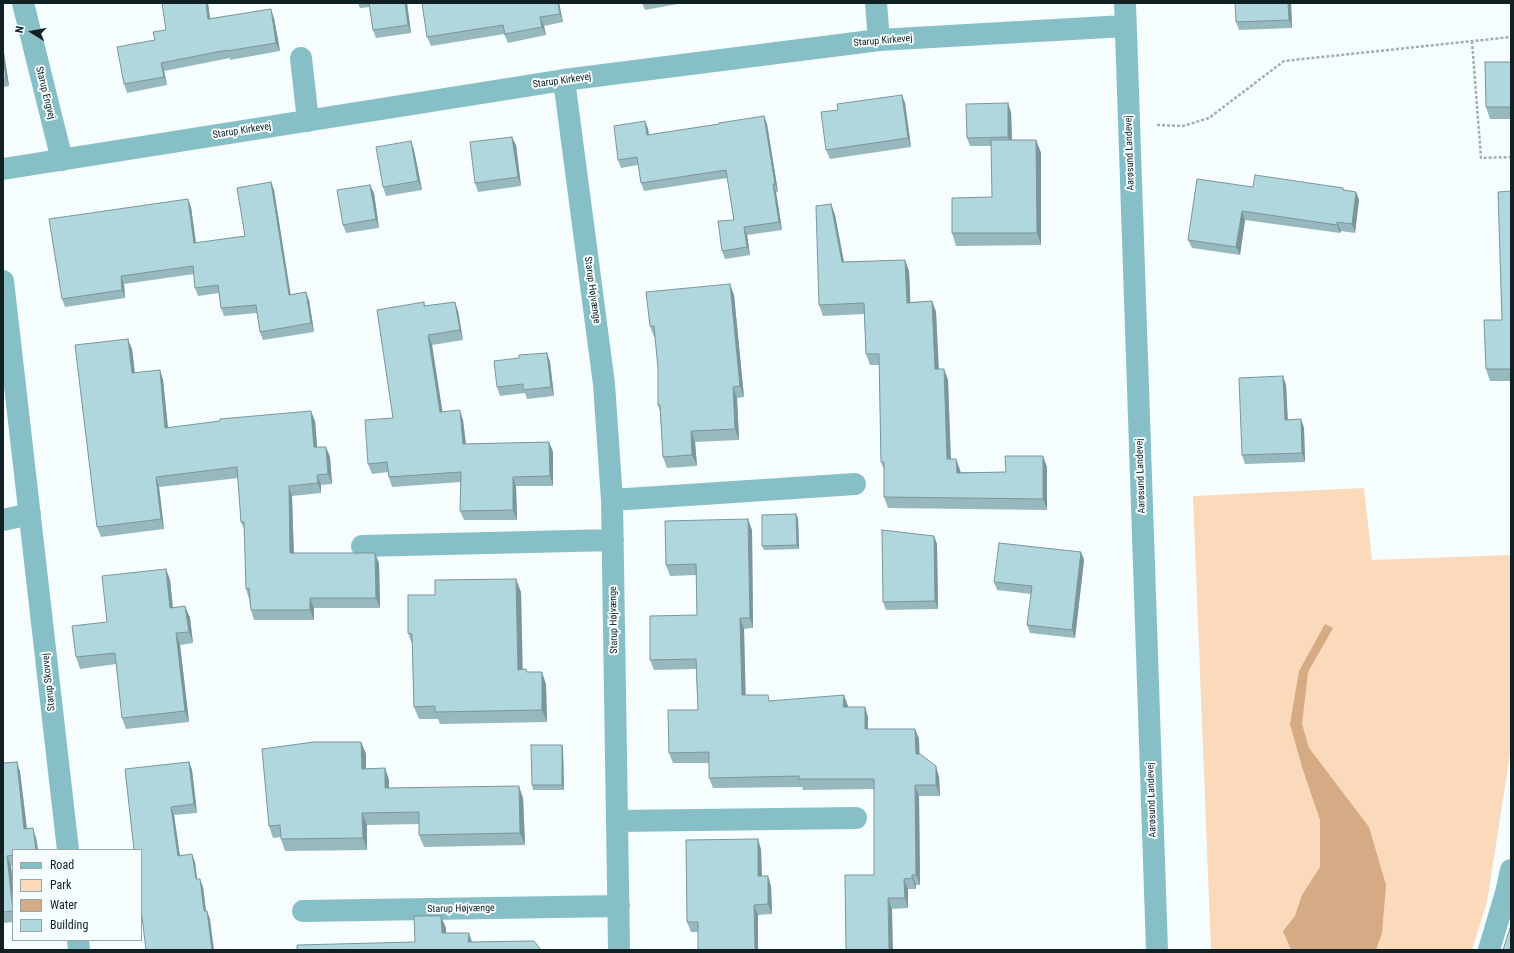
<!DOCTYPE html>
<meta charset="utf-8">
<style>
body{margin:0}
#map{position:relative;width:1514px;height:953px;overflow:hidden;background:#f5fdfe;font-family:"Roboto Condensed",sans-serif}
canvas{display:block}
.frame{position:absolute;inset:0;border:4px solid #112022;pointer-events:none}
.legend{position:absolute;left:12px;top:849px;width:130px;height:92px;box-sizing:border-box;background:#f5fdfe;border:1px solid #9aa5a6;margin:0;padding:5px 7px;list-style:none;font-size:12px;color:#112022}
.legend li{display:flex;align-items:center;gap:8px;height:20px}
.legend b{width:20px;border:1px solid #9aa5a6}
.north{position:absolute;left:12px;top:12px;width:40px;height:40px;-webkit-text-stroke:3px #f5fdfe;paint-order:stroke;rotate:281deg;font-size:11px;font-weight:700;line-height:16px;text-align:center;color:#112022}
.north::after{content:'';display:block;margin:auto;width:14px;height:18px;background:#112022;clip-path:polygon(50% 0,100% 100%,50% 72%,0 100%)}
</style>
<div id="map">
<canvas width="1514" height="953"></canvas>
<div class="frame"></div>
<ul class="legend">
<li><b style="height:5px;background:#87bfc6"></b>Road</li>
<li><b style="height:11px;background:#fbd9bb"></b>Park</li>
<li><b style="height:11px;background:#d5ab86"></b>Water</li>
<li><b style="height:11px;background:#b0d7dd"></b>Building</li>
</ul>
<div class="north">N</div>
</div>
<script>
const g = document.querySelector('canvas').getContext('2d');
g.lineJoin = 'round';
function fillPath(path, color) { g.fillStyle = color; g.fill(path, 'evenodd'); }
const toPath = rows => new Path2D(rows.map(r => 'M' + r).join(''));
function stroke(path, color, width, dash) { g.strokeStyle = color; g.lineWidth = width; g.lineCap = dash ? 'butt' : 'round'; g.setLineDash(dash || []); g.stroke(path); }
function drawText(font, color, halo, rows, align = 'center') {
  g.font = font + ' "Roboto Condensed",sans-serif'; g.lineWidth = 4; g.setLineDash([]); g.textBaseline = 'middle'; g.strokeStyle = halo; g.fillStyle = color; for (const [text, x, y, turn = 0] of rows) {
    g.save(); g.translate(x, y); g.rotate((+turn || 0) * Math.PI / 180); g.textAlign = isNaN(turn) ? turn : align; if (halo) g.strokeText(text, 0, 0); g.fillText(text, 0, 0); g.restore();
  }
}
fillPath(toPath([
 [1364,488,1372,560,1511,555,1511,748,1487,902,1472,950,1211,950,1193,496]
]), '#fbd9bb');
fillPath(toPath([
 [1325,624,1333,628,1308,672,1302,724,1309,748,1369,827,1386,885,1382,933,1376,950,1291,950,1283,931,1295,916,1302,895,1320,867,1320,820,1302,767,1290,724,1299,671]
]), '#d5ab86');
stroke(toPath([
 [1472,41,1481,158,1511,157],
 [1157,125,1183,126,1209,118,1284,61,1511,37]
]), '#a3aeaf', 2.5, [3, 2]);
stroke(toPath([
 [23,3,62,160],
 [876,3,879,40],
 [1125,3,1157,950],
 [301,58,308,121],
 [564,80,604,384,612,500,619,950],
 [3,169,564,80,879,40,1125,26],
 [3,281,68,850],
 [612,500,855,484],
 [3,520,30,514],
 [362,546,613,540],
 [617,821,856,818],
 [303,911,619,906],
 [78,940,79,950],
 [1489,950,1506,893,1511,870]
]), '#87bfc6', 22);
fillPath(toPath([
 [162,3,208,3,210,18,274,18,280,51,230,60,230,58,164,71,167,85,127,93,124,84,155,40,166,30],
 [358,3,407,3,411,33,376,38,373,30,370,7,360,8],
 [422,3,559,3,563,22,544,26,546,35,508,43,504,34,431,46,427,37],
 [642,3,683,3,645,10],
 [1291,3,1292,28,1239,30,1236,22],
 [3,49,4,53,9,86,3,87],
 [1511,62,1511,119,1490,119,1486,107],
 [905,103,911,147,830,159,826,150],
 [1011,112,1012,140,1036,140,1041,153,1041,245,956,246,952,233,992,197,992,146,970,146,967,138],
 [764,116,767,124,778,192,776,192,782,230,747,235,750,255,725,259,722,251,734,220,727,178,644,191,641,183,638,165,621,168,618,160,645,121,648,129,649,135,719,124],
 [411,141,414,150,422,190,386,196,383,187],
 [516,145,521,186,478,192,475,183],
 [271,182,274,190,290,294,309,300,314,332,263,340,260,332,257,313,224,316,221,308,219,293,198,296,195,288,194,274,124,284,125,298,65,307,62,299,191,207,196,243,245,236],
 [1253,187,1344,190,1356,192,1359,200,1355,233,1341,231,1340,233,1245,220,1240,255,1192,248,1188,240],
 [1511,191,1511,381,1490,381,1486,369,1502,320],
 [374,193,379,228,346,233,343,225],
 [831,204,835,215,844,262,905,260,909,271,910,302,932,301,936,312,939,369,944,369,948,380,951,459,956,459,960,470,961,472,1006,472,1047,467,1047,510,888,508,884,497,884,470,881,462,879,365,870,365,866,354,864,314,823,316,819,305],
 [734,295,744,397,737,398,739,440,695,442,697,466,667,468,663,457,660,411,658,405,658,368,655,337,654,337,650,326],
 [424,302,425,306,455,302,458,311,463,340,432,345,442,412,463,420,466,444,549,442,553,452,553,486,516,486,517,520,464,520,460,511,461,482,392,487,389,477,388,472,372,474,368,464,393,418],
 [132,349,135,373,160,370,163,380,168,428,315,421,317,447,326,447,330,457,332,484,321,485,321,493,292,496,294,553,379,563,380,608,314,608,314,620,254,620,251,610,249,599,246,589,245,531,241,522,238,478,159,487,164,529,101,537,97,527],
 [547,353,550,362,554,396,527,399,525,393,500,396,497,387,519,358],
 [1283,376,1286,385,1288,420,1301,419,1304,428,1305,462,1245,464,1242,455],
 [798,518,799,549,764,550,762,546],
 [752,530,753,628,744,629,745,695,771,701,848,706,847,707,865,707,868,717,868,729,915,729,919,739,919,754,939,777,940,796,919,796,920,885,916,885,916,889,908,889,908,908,892,909,874,875,874,789,803,790,802,787,713,788,709,778,709,763,673,763,669,753,698,710,696,669,654,670,650,660,697,615,696,575,670,576,666,565],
 [934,536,937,544,938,609,886,610,883,602],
 [1081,552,1084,560,1075,638,1030,633,1027,625,1031,594,997,590,994,582],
 [166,569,170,580,173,608,185,606,190,618,193,643,180,645,189,722,126,729,122,718,116,664,80,669,76,657,107,622],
 [521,592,522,670,546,684,547,722,440,724,438,719,419,719,414,707,412,644,408,633,435,595],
 [361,742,366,754,366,769,385,768,389,780,389,788,523,798,525,845,424,847,419,835,419,824,367,825,367,850,285,851,281,839,281,837,273,838,269,826],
 [562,745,563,749,564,790,533,790,532,785],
 [17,762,20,772,27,828,36,838,38,850,13,850,13,866,11,866,13,886,13,922,3,923,3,763],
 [189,762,192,770,197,813,174,815,180,856,195,862,197,879,203,887,206,911,210,919,141,850],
 [761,849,762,876,771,886,772,914,758,915,758,950,698,950,698,932,691,932,687,922]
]), '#97b9be');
fillPath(toPath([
 [206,3,208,3,211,27,208,19],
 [405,3,407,3,411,33,408,25],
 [558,3,559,3,563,22,560,14],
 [1288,3,1291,3,1292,28,1289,20],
 [271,9,274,18,280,51,276,43],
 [540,17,544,26,546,35,542,27],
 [3,49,4,53,9,86,6,78,3,56],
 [161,63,164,71,167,85,164,77],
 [902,95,905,103,911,147,908,138],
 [1008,103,1011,112,1012,145,1008,137],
 [764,116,767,124,778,192,775,184],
 [645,121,648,129,650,143,647,135],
 [512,137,516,145,521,186,518,177],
 [1036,140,1041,153,1041,245,1037,233],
 [411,141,414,150,422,190,418,181],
 [271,182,274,190,292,303,289,295],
 [773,184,776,192,782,230,779,222],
 [370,185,374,193,379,228,376,219],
 [1356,192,1359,200,1355,233,1352,224],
 [188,199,191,207,197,251,194,243],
 [831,204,835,215,846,273,842,262],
 [1242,211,1245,220,1240,255,1236,247],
 [1337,222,1341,231,1340,233,1337,225],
 [744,227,747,235,750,255,747,247],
 [905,260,909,271,911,314,907,303],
 [121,276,124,284,125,298,122,290],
 [730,284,734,295,744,397,740,386],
 [306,292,309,300,314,332,311,323],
 [932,301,936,312,939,380,935,369],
 [455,302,458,311,463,340,460,330],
 [428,335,432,345,444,421,440,412],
 [128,339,132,349,136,383,132,373],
 [547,353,550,362,554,396,551,387],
 [944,369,948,380,951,470,947,459],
 [160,370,163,380,169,438,165,428],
 [1283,376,1286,385,1288,429,1285,420],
 [733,387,737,398,739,440,735,429],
 [460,410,463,420,467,454,463,444],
 [311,411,315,421,318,457,314,447],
 [1301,419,1304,428,1305,462,1302,453],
 [691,431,695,442,697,466,692,455],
 [549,442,553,452,553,486,550,476],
 [326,447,330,457,332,484,328,474],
 [1043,456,1047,467,1047,510,1043,499],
 [956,459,960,470,961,484,957,473],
 [317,475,321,485,321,493,318,483],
 [156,477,159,487,164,529,161,519],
 [513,477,516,486,517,520,513,510],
 [289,486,292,496,294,563,290,553],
 [796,514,798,518,799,549,797,545],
 [748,519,752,530,753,628,750,618],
 [934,536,937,544,938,609,935,601],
 [1081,552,1084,560,1075,638,1072,630],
 [375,553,379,563,380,608,376,598],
 [166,569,170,580,174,620,170,608],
 [516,579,521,592,523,682,518,670],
 [310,598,314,608,314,620,310,610],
 [185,606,190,618,193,643,189,632],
 [740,618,744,629,746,706,742,695],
 [176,633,180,645,189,722,185,711],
 [542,672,546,684,547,722,542,710],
 [844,695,848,706,847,717,843,707],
 [865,707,868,717,868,740,865,729],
 [915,729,919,739,920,764,916,754],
 [361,742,366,754,366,781,362,769],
 [562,745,563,749,564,790,562,785],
 [17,762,20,772,28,839,24,829],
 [189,762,192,770,197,813,194,804],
 [936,766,939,777,940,796,936,785],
 [385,768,389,780,389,800,385,788],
 [915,785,919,796,920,885,916,875],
 [519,786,523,798,525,845,520,833],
 [171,807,174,815,181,864,178,856],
 [362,813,367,825,367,850,363,838],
 [33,828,36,838,38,850,36,850],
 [758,839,761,849,762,886,758,876],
 [192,854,195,862,198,887,196,879],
 [7,856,11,866,13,886,13,911],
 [912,875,916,885,916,889,912,878],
 [768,876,771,886,772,914,768,904],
 [200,879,203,887,207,920,204,911],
 [904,879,908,889,908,908,905,898],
 [888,898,892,909,893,950,889,950],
 [754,905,758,915,758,950,755,950],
 [207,911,210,919,214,950,212,950],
 [441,916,446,928,446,946,442,933],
 [469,933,473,945,468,942]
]), '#7b969b');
const building = toPath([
 [162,3,206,3,208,19,271,9,276,43,227,51,227,50,161,63,164,77,124,84,117,47,155,40,153,32,166,30,162,3],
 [369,3,405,3,408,25,373,30,369,3],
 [422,3,558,3,560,14,540,17,542,27,505,34,503,25,427,37,422,3],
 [1235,3,1288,3,1289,20,1236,22,1235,3],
 [3,56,6,78,3,79,3,56],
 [1485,62,1511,62,1511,107,1486,107,1485,62],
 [902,95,908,138,826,150,821,112,838,110,837,104,902,95],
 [1008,103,1008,137,967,138,966,104,1008,103],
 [764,116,775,184,773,184,779,222,744,227,747,247,722,251,718,221,734,220,726,170,641,183,637,157,618,160,614,126,645,121,647,135,719,124,719,123,764,116],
 [512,137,518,177,475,183,470,142,512,137],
 [991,140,1036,140,1037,233,952,233,952,198,992,197,991,140],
 [411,141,418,181,383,187,376,147,411,141],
 [1255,175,1343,188,1343,190,1356,192,1352,224,1337,222,1337,225,1242,211,1236,247,1188,240,1197,179,1253,187,1255,175],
 [271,182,289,295,306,292,311,323,260,332,256,305,221,308,218,285,195,288,193,266,121,276,122,290,62,299,49,219,188,199,194,243,245,236,237,188,271,182],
 [370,185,376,219,343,225,337,190,370,185],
 [1511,191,1511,369,1486,369,1484,320,1502,320,1498,192,1511,191],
 [831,204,842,262,905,260,907,303,932,301,935,369,944,369,947,459,956,459,957,473,1006,472,1005,456,1043,456,1043,499,884,497,884,462,881,462,879,354,866,354,864,303,819,305,816,206,831,204],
 [730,284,740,386,733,387,735,429,691,431,692,455,663,457,660,405,658,405,658,368,654,326,650,326,646,292,730,284],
 [424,302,424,306,455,302,460,330,428,335,440,412,460,410,463,444,549,442,550,476,513,477,513,510,460,511,461,472,389,477,387,462,368,464,365,420,393,418,377,310,424,302],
 [128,339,132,373,160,370,165,428,220,421,220,419,311,411,314,447,326,447,328,474,317,475,318,483,289,486,290,553,375,553,376,598,310,598,310,610,251,610,249,588,246,589,244,522,241,522,237,467,156,477,161,519,97,527,75,345,128,339],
 [547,353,551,387,523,390,523,384,497,387,494,361,519,358,519,355,547,353],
 [1283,376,1285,420,1301,419,1302,453,1242,455,1239,378,1283,376],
 [796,514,797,545,762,546,762,515,796,514],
 [748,519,750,618,740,618,742,695,768,695,769,701,844,695,843,707,865,707,865,729,915,729,916,754,920,754,936,766,936,785,915,785,916,875,912,875,912,878,904,879,905,898,888,898,889,950,846,950,845,875,874,875,874,779,799,779,799,776,709,778,709,752,669,753,668,710,698,710,696,659,650,660,650,616,697,615,696,564,666,565,665,521,748,519],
 [882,530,934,536,935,601,883,602,882,530],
 [999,543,1081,552,1072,630,1027,625,1032,586,994,582,999,543],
 [166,569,170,608,185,606,189,632,176,633,185,711,122,718,115,653,76,657,72,626,107,622,102,576,166,569],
 [516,579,518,670,526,669,527,672,542,672,542,710,435,712,435,706,414,707,412,634,408,633,408,595,435,595,435,580,516,579],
 [314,742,361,742,362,769,385,768,385,788,519,786,520,833,419,835,419,812,362,813,363,838,281,839,280,825,269,826,262,749,314,742],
 [531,745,562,745,562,785,532,785,531,745],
 [17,762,24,829,33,828,36,850,13,850,13,855,7,856,13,911,3,912,3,763,17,762],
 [189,762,194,804,171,807,178,856,192,854,196,879,200,879,204,911,207,911,212,950,146,950,141,908,141,850,134,850,125,769,189,762],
 [758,839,758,876,768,876,768,904,754,905,755,950,698,950,698,922,687,922,686,840,758,839],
 [414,916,441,916,442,933,469,933,468,942,534,941,541,950,297,950,297,945,415,942,414,916],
 [1511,925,1511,950,1503,950,1511,925]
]);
fillPath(building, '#b0d7dd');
stroke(building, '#7b969b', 1);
drawText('10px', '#112022', '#f5fdfe', [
 ["Starup Kirkevej",883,41,-5],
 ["Starup Kirkevej",562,81,-8],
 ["Starup Engvej",45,93,76],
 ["Starup Kirkevej",242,131,-9],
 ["Aarøsund Landevej",1130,153,-92],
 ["Starup Højvænge",592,290,82],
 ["Aarøsund Landevej",1141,476,-92],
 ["Starup Højvænge",614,620,-91],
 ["Starup Skovvej",49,682,-96],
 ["Aarøsund Landevej",1152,800,-92],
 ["Starup Højvænge",461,909,-1]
]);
</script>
